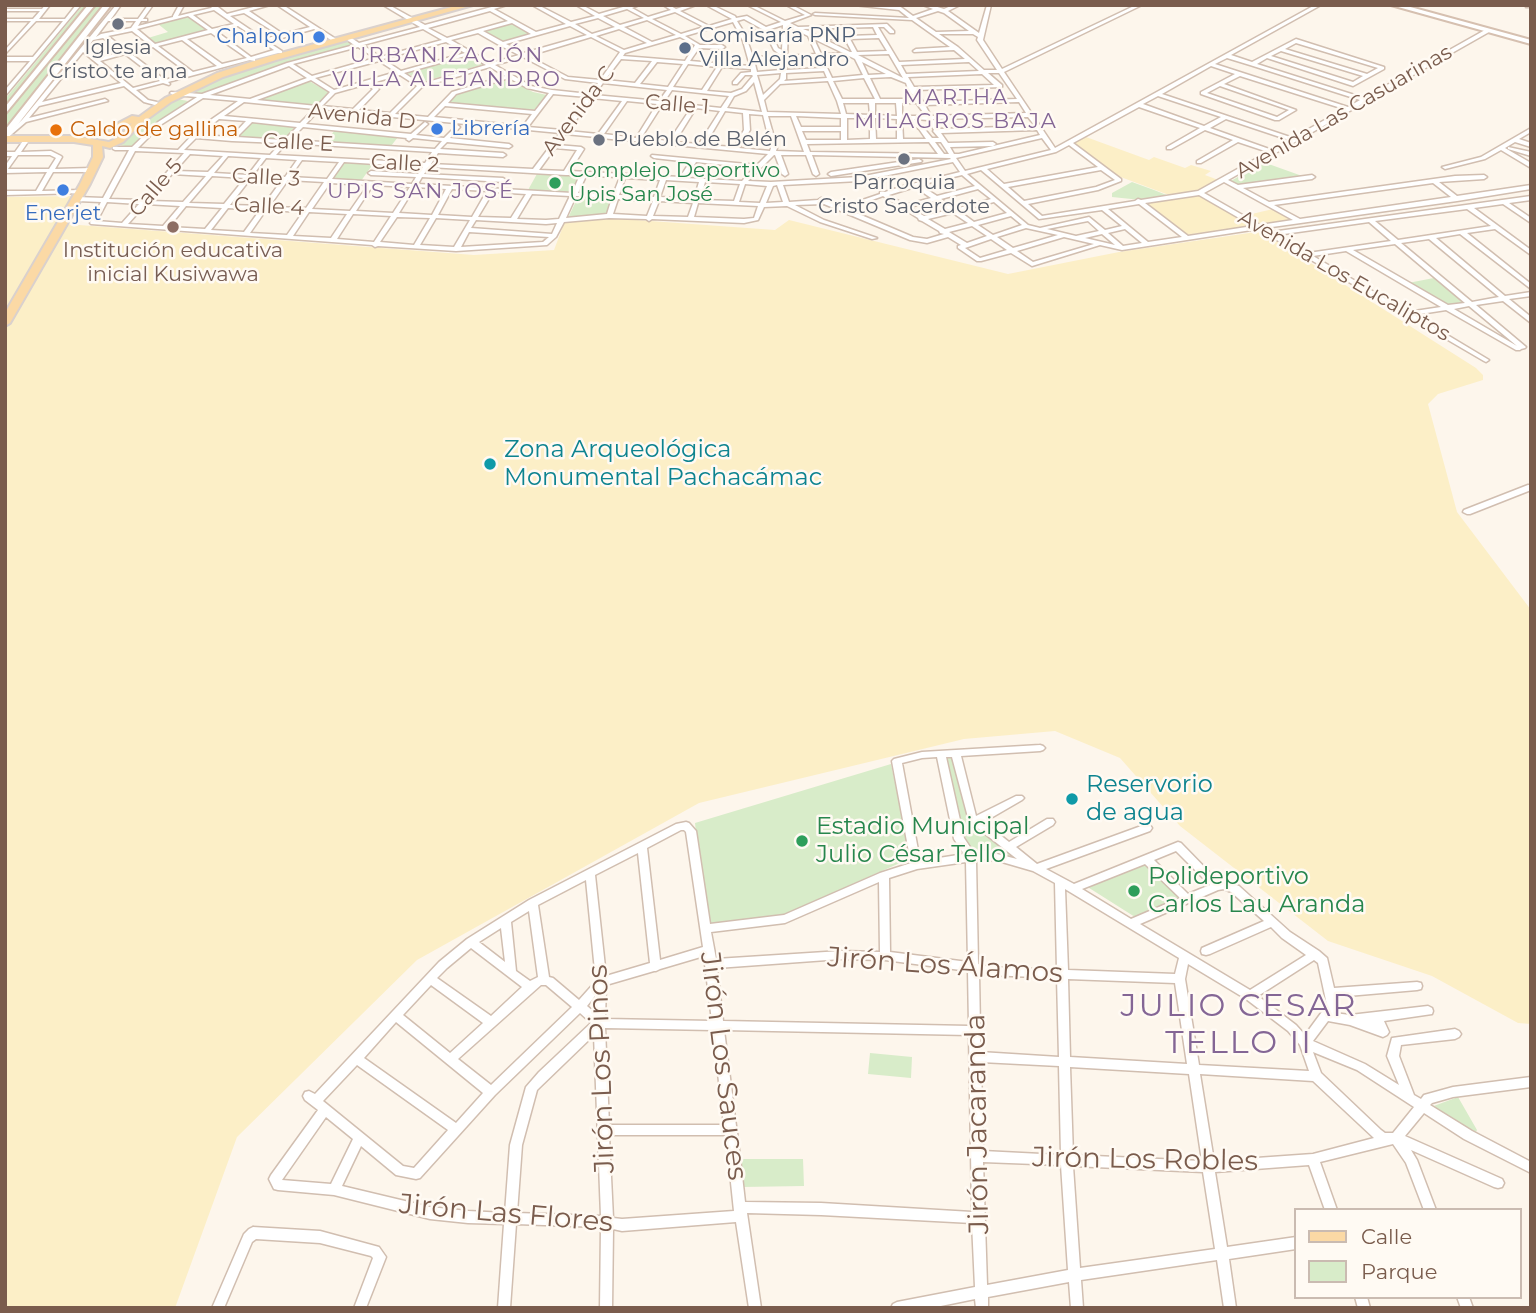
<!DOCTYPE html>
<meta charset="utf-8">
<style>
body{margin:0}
#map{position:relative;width:1536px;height:1313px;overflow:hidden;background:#fdf6ec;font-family:Montserrat,sans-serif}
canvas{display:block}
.frame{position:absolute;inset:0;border:7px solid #7a5c4d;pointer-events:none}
.legend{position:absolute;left:1294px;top:1208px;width:228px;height:91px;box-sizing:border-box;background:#fffaf3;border:2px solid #cabbb1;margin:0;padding:9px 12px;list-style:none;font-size:21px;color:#7a5c4d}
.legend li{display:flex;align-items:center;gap:14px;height:35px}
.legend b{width:35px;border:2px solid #cabbb1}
</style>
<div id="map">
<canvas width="1536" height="1313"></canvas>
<div class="frame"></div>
<ul class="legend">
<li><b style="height:9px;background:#fbd9a5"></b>Calle</li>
<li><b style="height:19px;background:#d8ecc9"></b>Parque</li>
</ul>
</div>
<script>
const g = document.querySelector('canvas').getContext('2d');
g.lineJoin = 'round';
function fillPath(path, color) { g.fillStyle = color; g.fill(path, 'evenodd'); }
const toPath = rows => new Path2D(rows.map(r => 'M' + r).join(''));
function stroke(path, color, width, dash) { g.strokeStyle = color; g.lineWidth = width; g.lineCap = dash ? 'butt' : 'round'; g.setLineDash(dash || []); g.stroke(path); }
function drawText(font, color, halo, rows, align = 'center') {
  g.font = font + ' Montserrat,sans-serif'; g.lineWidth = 5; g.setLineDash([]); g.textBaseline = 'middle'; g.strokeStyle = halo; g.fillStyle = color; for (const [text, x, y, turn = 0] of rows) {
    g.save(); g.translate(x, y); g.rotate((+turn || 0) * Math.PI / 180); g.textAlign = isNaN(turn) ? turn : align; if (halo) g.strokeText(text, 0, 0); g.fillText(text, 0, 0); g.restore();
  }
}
fillPath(toPath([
 [83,5,90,5,5,110,5,99],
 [94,5,107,5,5,132,5,115],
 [189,17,209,31,156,44,148,38,168,32,158,24],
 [511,23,532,34,504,42,484,31],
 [346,40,354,45,271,68,201,94,186,92,243,68],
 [468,55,484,64,422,82,407,73],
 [503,80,511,81,533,92,547,95,533,111,448,103,456,94],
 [309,81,330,93,316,106,258,100],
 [177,99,188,101,161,120,132,147,119,145,143,120],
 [252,122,295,127,283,140,237,137],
 [335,130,398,137,391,146,325,142],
 [345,162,373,164,361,181,333,179],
 [1263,162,1305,177,1239,185,1231,181],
 [538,172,581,175,572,193,528,190],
 [1132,182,1154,190,1169,196,1141,200,1112,197,1112,193],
 [578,197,613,198,606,215,568,218],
 [1439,277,1468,302,1448,306,1408,283],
 [953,756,971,818,1025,861,970,848,965,845,945,757],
 [891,764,911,858,781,916,711,923,705,919,695,823],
 [1146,863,1178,897,1178,900,1135,917,1086,886],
 [870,1053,912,1057,911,1078,868,1074],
 [1458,1097,1477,1130,1476,1132,1431,1107],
 [741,1159,803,1159,804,1186,742,1187]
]), '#d8ecc9');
fillPath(toPath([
 [1086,137,1149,160,1154,157,1185,168,1191,165,1211,171,1205,175,1221,181,1199,193,1239,217,1273,209,1297,221,1185,235,1140,202,1169,195,1118,176,1071,144],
 [74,196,46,242,5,314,5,197],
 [609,218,775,230,789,220,1008,274,1119,252,1256,232,1265,234,1476,368,1483,375,1483,380,1438,394,1428,404,1457,512,1531,610,1531,1024,1518,1023,1432,976,1328,941,1180,826,1120,758,1055,731,964,739,699,803,417,960,237,1137,175,1308,5,1308,5,329,66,224,474,255,554,250,565,221]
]), '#fcefc7');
const street = toPath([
 [45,5,50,5,39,19,65,19,76,5,81,5,5,96,5,90,30,61,5,61,5,57,33,57,63,21,36,21,5,54,5,50,31,21,5,21,5,19,33,19,40,11,5,11,5,9,42,9,45,5],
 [116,5,121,5,111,19,138,19,148,5,153,5,143,19,147,19,147,21,141,21,138,26,173,17,173,16,179,5,184,5,178,16,211,8,213,6,218,7,227,14,261,5,270,5,249,11,283,34,310,27,277,5,283,5,336,39,331,40,314,29,268,42,282,51,282,53,278,53,255,59,255,61,250,60,168,82,170,84,169,85,163,83,136,90,148,100,157,102,158,103,155,105,144,102,124,86,39,106,29,118,105,99,108,101,26,122,5,140,5,135,22,120,116,5],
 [214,10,234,24,212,29,193,15,214,10],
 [244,13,279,35,264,39,230,16,244,13],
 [188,16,208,30,155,44,137,29,188,16],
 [108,21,136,21,131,28,101,34,96,37,108,21],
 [238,26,274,50,251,57,216,31,238,26],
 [132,31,150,45,127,51,108,36,132,31],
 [211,33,247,58,222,64,187,39,211,33],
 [103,38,122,52,97,58,86,49,93,40,103,38],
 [182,40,217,66,193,72,158,46,182,40],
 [153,47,188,73,165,80,130,53,153,47],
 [83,52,121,83,42,102,83,52],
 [125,54,160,81,133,88,100,61,125,54],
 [383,5,389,5,425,25,499,5,507,5,494,9,536,32,566,24,532,5,538,5,571,22,595,16,576,5,582,5,599,14,623,7,620,5,639,5,632,8,648,17,671,10,663,5,669,5,676,9,688,5,696,5,680,11,709,26,732,19,706,5,712,5,735,16,736,18,747,16,766,27,781,22,747,5,753,5,785,21,805,15,786,5,792,5,811,15,790,23,798,27,887,24,894,31,894,33,890,33,884,27,878,27,899,62,965,59,954,50,914,52,913,51,916,49,950,47,912,20,815,15,813,14,815,13,909,18,899,10,854,5,895,7,893,5,898,5,913,16,933,9,923,5,931,5,944,9,953,5,960,5,948,11,979,33,987,5,991,5,983,40,1002,69,1136,5,1142,5,1004,72,1055,148,1315,5,1321,5,1231,55,1252,62,1296,39,1384,67,1384,69,1353,86,1267,58,1257,64,1364,98,1485,30,1489,30,1489,32,1228,180,1238,185,1312,175,1315,177,1312,179,1243,188,1269,202,1455,176,1484,175,1487,177,1484,179,1439,182,1457,196,1531,185,1531,189,1457,201,1265,228,1271,232,1531,196,1531,200,1509,203,1531,218,1531,223,1503,204,1474,208,1531,250,1531,255,1495,229,1467,233,1531,284,1531,289,1460,234,1436,238,1505,296,1531,292,1531,296,1509,299,1531,317,1531,323,1503,301,1476,305,1526,347,1525,348,1521,349,1520,350,1516,350,1446,310,1414,315,1489,360,1486,362,1484,361,1258,229,1122,250,1100,245,1032,266,1011,253,981,261,977,261,958,248,958,246,961,245,948,237,927,243,910,240,824,204,795,205,824,220,877,238,872,239,820,222,787,206,764,207,758,220,744,223,652,219,649,221,646,219,609,218,564,222,556,237,547,245,456,251,378,246,375,247,372,245,91,224,90,223,101,202,77,201,74,199,77,197,103,198,129,150,115,150,113,149,113,147,132,147,158,122,197,97,173,95,170,93,171,92,202,94,287,63,354,45,346,39,346,37,350,37,359,43,420,27,383,5],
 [627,9,644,18,620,25,603,16,627,9],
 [490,11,508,21,447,38,428,28,490,11],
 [938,11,944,13,969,31,936,32,916,18,938,11],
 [675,12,704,27,681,34,652,19,675,12],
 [598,18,615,27,592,34,575,24,598,18],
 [744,19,762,29,745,34,737,21,744,19],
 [647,20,676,35,652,42,624,27,647,20],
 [733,22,743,41,750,66,690,61,699,48,722,49,725,47,722,45,700,45,685,36,733,22],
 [512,23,531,34,503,42,483,31,512,23],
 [783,25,782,50,778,48,774,39,769,40,774,50,782,56,753,57,746,37,783,25],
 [570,26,587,35,524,53,506,44,570,26],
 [788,26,808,36,816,54,787,56,788,26],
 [873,27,877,35,819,37,811,32,803,29,873,27],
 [423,29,442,40,380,57,363,45,423,29],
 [619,29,647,43,624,50,596,36,619,29],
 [478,33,499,45,519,55,491,63,451,40,478,33],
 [939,34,973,34,978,37,977,40,997,70,984,70,958,47,939,34],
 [591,37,620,52,600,80,568,77,528,56,591,37],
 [680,37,695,45,685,61,623,56,625,53,680,37],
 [879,38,887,51,857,52,850,39,879,38],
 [814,39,843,53,821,54,814,39],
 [824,39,845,39,852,52,850,52,824,39],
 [446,42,465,53,401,71,383,59,446,42],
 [1296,43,1378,68,1367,74,1285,49,1296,43],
 [358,47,375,58,312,76,293,64,358,47],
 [1281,51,1363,76,1353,82,1271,56,1281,51],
 [889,54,903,78,858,55,889,54],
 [469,55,486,65,421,84,404,73,469,55],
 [849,56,855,59,863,75,832,78,822,57,849,56],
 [523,57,565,79,598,83,589,94,552,90,531,86,495,65,523,57],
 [817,57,822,68,786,70,787,59,817,57],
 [1227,58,1250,65,1360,100,1348,107,1215,64,1227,58],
 [621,59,652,61,635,83,605,80,621,59],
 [781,59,781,70,757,72,754,60,781,59],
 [379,61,396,72,334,90,315,78,379,61],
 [657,62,683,64,668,87,640,84,657,62],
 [862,62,886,74,868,75,862,62],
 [969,62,979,71,906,74,901,65,969,62],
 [688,64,717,67,702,90,673,87,688,64],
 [289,66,307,78,250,99,210,95,289,66],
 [1211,66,1235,74,1201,92,1201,94,1275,120,1279,120,1296,110,1224,84,1240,76,1344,109,1293,138,1162,94,1211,66],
 [490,67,505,76,452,92,428,117,395,114,422,87,490,67],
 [722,67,751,69,751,72,741,73,733,82,733,84,737,84,745,75,752,75,753,76,742,89,731,93,707,91,722,67],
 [824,71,827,78,784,81,786,79,786,73,824,71],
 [781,73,780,79,763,95,757,75,781,73],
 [988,73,999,73,1017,99,923,102,916,90,1002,87,1002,85,988,73],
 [982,74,994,85,914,87,908,77,982,74],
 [400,75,417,86,390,113,359,110,379,89,372,83,400,75],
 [891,77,906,83,908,89,916,99,880,99,870,78,891,77],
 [509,78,527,88,549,93,535,111,448,103,456,94,509,78],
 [864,78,875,99,842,99,833,81,864,78],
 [311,80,330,92,317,106,257,100,311,80],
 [828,81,837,101,841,114,767,112,764,100,780,84,828,81],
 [754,82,762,112,727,108,734,96,746,91,754,82],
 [603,83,667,90,659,101,594,95,603,83],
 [367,84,373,89,353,109,322,106,335,93,367,84],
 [1220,86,1289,110,1277,117,1207,93,1220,86],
 [672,90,729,96,721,108,664,102,672,90],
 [553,94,587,97,562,130,528,127,553,94],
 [1158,96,1221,117,1204,126,1143,104,1158,96],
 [203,98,238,101,199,128,178,150,138,148,162,124,203,98],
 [592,98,622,101,598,134,568,131,592,98],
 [627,101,657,104,636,138,604,134,627,101],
 [244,102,314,109,300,123,224,116,244,102],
 [1019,102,1026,113,931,116,925,105,1019,102],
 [843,103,869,103,870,115,846,114,843,103],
 [875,103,896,103,897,116,875,115,875,103],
 [902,103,918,103,917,104,926,116,902,116,902,103],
 [662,105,691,108,669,141,641,138,662,105],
 [445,106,532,114,523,126,434,117,445,106],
 [1139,107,1200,128,1167,147,1167,149,1171,149,1205,130,1233,140,1197,161,1197,163,1201,163,1238,142,1268,152,1198,191,1141,200,1138,199,1135,201,1042,216,1028,204,1098,190,1121,181,1121,179,1073,143,1139,107],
 [696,108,720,111,699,144,675,142,696,108],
 [320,109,387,116,387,118,389,119,392,117,560,133,533,169,431,164,438,153,503,157,506,155,503,153,440,149,447,142,509,148,512,146,509,144,450,138,460,127,457,125,444,138,416,135,428,124,425,122,411,134,306,124,320,109],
 [725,111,743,113,744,130,734,147,705,145,725,111],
 [749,114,763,115,771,148,770,151,739,148,750,130,749,114],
 [768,116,791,116,804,152,776,151,777,148,768,116],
 [796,116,841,118,841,127,801,127,796,116],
 [1028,117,1035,126,939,129,933,119,1028,117],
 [847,118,870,118,870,139,847,140,847,118],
 [875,118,897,119,897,139,876,139,875,118],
 [219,119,246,121,231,137,199,135,219,119],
 [902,119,907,119,919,129,926,139,903,139,902,119],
 [914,119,928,120,934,130,933,131,939,138,932,138,923,127,914,119],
 [1226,119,1289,140,1272,150,1210,128,1226,119],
 [252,122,297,127,284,140,237,137,252,122],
 [303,127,407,138,406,139,409,141,413,138,442,141,435,149,290,140,303,127],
 [1037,130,1040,135,959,154,954,154,950,147,993,146,996,144,993,142,948,143,941,133,1037,130],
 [802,131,841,131,841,140,806,140,802,131],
 [565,134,596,137,599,139,601,138,768,154,757,165,652,155,651,156,654,158,690,162,680,177,570,171,584,149,581,147,557,145,565,134],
 [196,138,232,141,281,143,270,155,184,150,196,138],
 [1042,138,1051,150,965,171,956,158,1042,138],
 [929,142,938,154,810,152,807,144,929,142],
 [935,142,941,142,949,154,944,154,935,142],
 [287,143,432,152,425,163,276,155,287,143],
 [1069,145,1098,167,1004,184,987,169,1056,152,1069,145],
 [555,148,577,150,564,171,539,170,555,148],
 [135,151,184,153,142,200,109,199,135,151],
 [190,154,223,156,208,172,175,171,190,154],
 [774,155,775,155,782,174,785,176,788,174,781,155,806,155,813,174,816,176,819,174,812,155,950,158,951,159,859,177,771,182,748,181,774,155],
 [228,156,261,158,248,175,214,173,228,156],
 [266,158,297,160,285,177,253,175,266,158],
 [302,160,339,162,327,179,290,177,302,160],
 [344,162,423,167,418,174,371,171,368,173,371,175,416,177,412,184,332,179,344,162],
 [696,162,754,168,742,181,686,178,696,162],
 [953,162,960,172,900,187,885,192,880,192,880,194,842,207,821,198,818,200,789,202,783,185,859,181,953,162],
 [429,167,566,175,580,175,572,193,418,184,422,177,503,182,506,180,503,178,424,174,429,167],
 [981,170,1039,219,1102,210,1122,226,1105,230,1089,217,1040,228,1028,225,967,174,981,170],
 [1101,170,1115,180,1096,187,1024,201,1008,187,1101,170],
 [172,174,206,176,183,202,149,201,172,174],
 [962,175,975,186,937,196,920,185,962,175],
 [212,176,245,178,224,204,189,203,212,176],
 [586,176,620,177,613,195,578,193,586,176],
 [251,178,282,180,263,206,230,205,251,178],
 [625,178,660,180,654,197,619,195,625,178],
 [288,180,324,182,306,208,269,207,288,180],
 [666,180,699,182,694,199,660,197,666,180],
 [705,182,740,184,734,201,700,200,705,182],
 [1224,182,1293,220,1260,225,1204,193,1224,182],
 [330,183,368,185,350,211,312,209,330,183],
 [1433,183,1451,197,1300,219,1274,205,1433,183],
 [745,184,767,186,760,203,739,202,745,184],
 [373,185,410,187,393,213,356,211,373,185],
 [777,185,783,202,766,203,773,186,777,185],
 [415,187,446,189,432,215,399,213,415,187],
 [915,187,931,198,905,205,889,195,915,187],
 [452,189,487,191,472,217,438,215,452,189],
 [978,189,991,199,955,209,941,199,978,189],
 [493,192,526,194,511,218,478,217,493,192],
 [532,194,570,196,559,219,546,220,517,219,532,194],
 [1199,195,1253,226,1188,236,1145,203,1199,195],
 [576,196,612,198,607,214,566,218,576,196],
 [883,196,918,218,919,220,922,221,939,231,940,233,944,234,927,239,913,237,847,209,883,196],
 [618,199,653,201,647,216,613,214,618,199],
 [659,201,693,203,688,217,653,216,659,201],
 [935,201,949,210,924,216,909,207,935,201],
 [107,202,139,204,122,223,97,221,107,202],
 [994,202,1007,213,974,222,959,211,994,202],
 [698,203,758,206,754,218,744,219,694,217,698,203],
 [146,204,180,206,163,226,128,224,146,204],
 [1139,204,1182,237,1148,242,1108,209,1139,204],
 [186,206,222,208,205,229,169,227,186,206],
 [228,208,260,210,244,232,211,230,228,208],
 [1467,209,1491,226,1398,240,1375,221,1467,209],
 [266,210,303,212,287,235,250,233,266,210],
 [309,212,347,214,331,238,293,236,309,212],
 [953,213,968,223,945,229,928,219,953,213],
 [353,214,391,216,374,242,337,239,353,214],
 [1011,216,1022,225,993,235,978,225,1011,216],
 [397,217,430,218,414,245,380,242,397,217],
 [436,218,470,220,454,247,420,245,436,218],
 [476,220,546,224,557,223,552,234,471,228,476,220],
 [1088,221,1099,231,1076,236,1047,229,1088,221],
 [1369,222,1391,241,1308,253,1277,235,1369,222],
 [972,226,987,236,967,243,949,232,972,226],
 [1026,228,1058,235,1013,248,997,237,1026,228],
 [1125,229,1142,243,1123,246,1108,233,1125,229],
 [469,232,549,237,543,242,461,247,469,232],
 [1102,234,1115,245,1085,238,1102,234],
 [1064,237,1094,244,1033,262,1017,251,1064,237],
 [991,239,1007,250,980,258,965,248,991,239],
 [1429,239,1499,297,1472,302,1401,243,1429,239],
 [1395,244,1465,303,1448,305,1353,250,1395,244],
 [1346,251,1441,307,1408,312,1313,256,1346,251],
 [1469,306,1517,346,1454,309,1469,306],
 [1526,5,1531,5,1531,7,1526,7,1526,5],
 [1531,128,1531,132,1519,139,1531,143,1531,147,1515,142,1505,148,1531,163,1531,168,1501,150,1485,159,1445,169,1442,167,1481,157,1531,128],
 [25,138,30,139,21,152,51,151,61,156,62,157,55,169,92,168,95,170,92,172,53,172,42,191,81,190,84,192,83,193,5,195,5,191,36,191,47,172,5,173,5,166,12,156,5,156,5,152,15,152,25,138],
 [18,155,50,155,56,158,49,169,8,169,18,155],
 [1508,147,1531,152,1531,156,1508,149,1508,147],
 [919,159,922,161,921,162,831,176,828,174,831,172,919,159],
 [1528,485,1531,485,1531,490,1470,514,1467,514,1463,512,1464,510,1528,485],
 [1040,745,1043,746,1045,748,1043,750,1040,751,961,756,976,816,1016,796,1022,796,1024,798,1022,800,984,822,1009,842,1047,819,1053,819,1055,822,1053,825,1016,847,1037,864,1144,825,1150,825,1152,828,1150,831,1046,869,1074,884,1178,842,1181,843,1219,882,1225,881,1239,886,1290,932,1319,951,1327,958,1334,988,1417,982,1421,983,1422,986,1421,989,1417,990,1336,997,1338,1006,1334,1013,1350,1015,1428,1006,1432,1008,1433,1011,1432,1014,1384,1021,1389,1032,1387,1035,1383,1037,1350,1025,1328,1021,1313,1041,1365,1064,1399,1085,1387,1056,1392,1038,1455,1029,1459,1031,1461,1034,1459,1037,1455,1039,1401,1045,1399,1056,1414,1095,1421,1099,1424,1095,1453,1087,1531,1077,1531,1087,1453,1097,1432,1103,1430,1105,1472,1131,1531,1162,1531,1173,1464,1139,1424,1113,1405,1136,1502,1179,1504,1183,1502,1187,1498,1188,1494,1187,1411,1150,1417,1160,1436,1210,1424,1210,1406,1163,1393,1144,1320,1162,1337,1210,1325,1210,1309,1165,1215,1172,1227,1247,1296,1237,1296,1249,1229,1259,1236,1308,1224,1308,1217,1260,1081,1280,1083,1308,1071,1308,1069,1282,988,1297,988,1308,976,1308,975,1299,931,1308,891,1308,893,1304,897,1302,975,1287,972,1223,821,1215,747,1213,761,1308,749,1308,736,1222,622,1231,613,1229,612,1308,600,1308,601,1227,516,1224,510,1308,498,1308,504,1224,468,1223,430,1219,334,1195,278,1190,274,1189,269,1179,271,1175,318,1110,305,1100,303,1096,305,1092,309,1091,315,1094,439,962,467,939,529,900,676,824,686,822,689,823,696,831,710,924,784,915,880,873,911,863,892,761,894,759,922,752,1040,745],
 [937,757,954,839,964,854,920,861,902,763,922,758,937,757],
 [946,757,952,757,969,821,972,825,975,826,1017,859,985,851,974,853,964,838,946,757],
 [681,830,684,830,686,832,703,947,660,960,647,848,681,830],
 [1176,851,1210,885,1188,894,1154,860,1176,851],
 [638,853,650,963,606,976,595,875,638,853],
 [985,859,1002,862,1033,871,1055,883,1057,970,989,967,978,964,976,860,985,859],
 [966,862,968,962,890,952,889,878,917,869,966,862],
 [1145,864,1180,898,1131,919,1082,889,1145,864],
 [586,880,596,981,579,1000,553,978,549,977,538,905,586,880],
 [879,882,880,952,841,951,716,959,711,932,785,923,879,882],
 [1065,889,1179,958,1175,974,1068,970,1065,889],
 [1224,889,1231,892,1264,921,1202,948,1201,951,1202,954,1206,955,1210,954,1271,927,1282,938,1306,955,1250,990,1140,924,1218,890,1224,889],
 [529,911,538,977,530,981,516,971,511,922,529,911],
 [501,928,505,962,479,942,501,928],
 [471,948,522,987,491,1016,437,978,447,968,471,948],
 [704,956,712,1021,605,1019,606,985,654,971,656,971,660,969,704,956],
 [841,959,885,960,968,971,969,1026,723,1021,717,968,841,959],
 [1314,960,1318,963,1327,1005,1305,1035,1296,1025,1258,996,1314,960],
 [1188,964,1246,999,1288,1031,1300,1045,1309,1071,1199,1065,1185,979,1188,964],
 [979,973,989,975,1057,978,1059,1057,980,1052,980,1034,981,1031,980,1028,979,973],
 [1068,979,1175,983,1187,1064,1070,1057,1068,979],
 [431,985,483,1023,450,1053,403,1015,431,985],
 [541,985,546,985,572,1007,491,1085,458,1059,541,985],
 [595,996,594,1012,587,1006,595,996],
 [580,1013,591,1023,539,1072,526,1087,510,1145,505,1213,468,1211,430,1207,342,1186,361,1146,396,1175,416,1179,420,1178,495,1095,580,1013],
 [396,1022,483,1093,456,1123,364,1058,396,1022],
 [605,1028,713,1030,724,1125,609,1125,605,1028],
 [724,1030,969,1035,972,1212,821,1203,745,1202,737,1132,738,1130,736,1126,724,1030],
 [594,1035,601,1216,517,1213,522,1145,537,1090,594,1035],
 [1313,1052,1357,1070,1414,1107,1393,1133,1385,1133,1381,1130,1321,1073,1313,1052],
 [981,1062,1059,1066,1061,1155,983,1151,981,1062],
 [357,1065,448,1130,414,1168,403,1166,323,1101,357,1065],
 [1070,1067,1189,1074,1202,1161,1073,1155,1070,1067],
 [1200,1074,1313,1081,1374,1138,1313,1154,1214,1161,1200,1074],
 [326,1117,353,1139,331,1184,282,1180,326,1117],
 [609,1135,726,1135,734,1211,622,1219,613,1218,609,1135],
 [983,1162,1061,1165,1068,1270,987,1285,983,1162],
 [1073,1166,1203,1172,1215,1249,1080,1268,1073,1166],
 [253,1227,320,1231,379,1247,386,1257,366,1308,354,1308,373,1258,371,1256,320,1243,256,1239,252,1242,224,1308,212,1308,244,1234,249,1229,253,1227],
 [1355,1297,1367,1297,1370,1308,1358,1308,1355,1297],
 [1457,1297,1469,1297,1473,1308,1461,1308,1457,1297]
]);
const secondary = toPath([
 [88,5,95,5,5,114,5,107,88,5],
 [104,5,111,5,8,137,5,137,5,130,104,5],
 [1391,5,1403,5,1531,40,1531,44,1391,5]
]);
const primary = toPath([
 [459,5,473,5,276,60,223,77,171,102,142,123,123,142,110,148,102,146,103,157,90,184,10,323,5,326,5,313,80,184,93,157,93,145,74,142,5,142,5,136,74,136,109,142,117,138,132,123,112,133,109,132,109,128,132,116,139,117,165,98,217,73,270,56,459,5]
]);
stroke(street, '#d1beb0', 3);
stroke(secondary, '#d6c0b0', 4);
stroke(primary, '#dad1cd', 4);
fillPath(street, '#fff');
fillPath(secondary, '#fff');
fillPath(primary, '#fbd9a5');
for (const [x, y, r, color] of [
 [118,24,7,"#6b7280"],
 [319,37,7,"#3f7fe0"],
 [685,48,7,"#5c6f8a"],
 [437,129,7,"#3f7fe0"],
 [56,130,7,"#e8710a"],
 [599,140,7,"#6b7280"],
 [904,159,7,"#6b7280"],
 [555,183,7,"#2e9e5b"],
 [63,190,7,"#3f7fe0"],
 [173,227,7,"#8d6e63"],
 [490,464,7,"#0f9aa8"],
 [1072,799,7,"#0f9aa8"],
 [802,841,7,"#2e9e5b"],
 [1134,891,7,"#2e9e5b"]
]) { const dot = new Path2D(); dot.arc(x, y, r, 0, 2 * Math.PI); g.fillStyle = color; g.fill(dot); stroke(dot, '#fffaf3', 2.5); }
drawText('21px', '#4e5e75', '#fffaf3', [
 ["Comisaría PNP",699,36],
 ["Villa Alejandro",699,60]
], 'left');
drawText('21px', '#366cbe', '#fffaf3', [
 ["Chalpon",305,37],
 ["Librería",451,129,"left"],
 ["Enerjet",63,214,"center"]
], 'right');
drawText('21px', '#5b616d', '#fffaf3', [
 ["Iglesia",118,48],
 ["Cristo te ama",118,72],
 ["Pueblo de Belén",613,140,"left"],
 ["Parroquia",904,183],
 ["Cristo Sacerdote",904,207]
]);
g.letterSpacing = '2px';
drawText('21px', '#846695', '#fffaf3', [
 ["URBANIZACIÓN",447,56],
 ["VILLA ALEJANDRO",447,80],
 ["MARTHA",956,98],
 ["MILAGROS BAJA",956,122],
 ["UPIS SAN JOSÉ",421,192]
]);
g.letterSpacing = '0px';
drawText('21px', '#7a5c4d', '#fffaf3', [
 ["Calle 1",677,105,5],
 ["Avenida C",579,111,-53],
 ["Avenida Las Casuarinas",1344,112,-30],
 ["Avenida D",362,117,6],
 ["Calle E",298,143,3],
 ["Calle 2",405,164,3],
 ["Calle 3",266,178,3],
 ["Calle 5",156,188,-49],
 ["Calle 4",269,207,3],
 ["Avenida Los Eucaliptos",1344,276,30]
]);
drawText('21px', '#c56008', '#fffaf3', [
 ["Caldo de gallina",70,130]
], 'left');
drawText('21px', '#27864d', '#fffaf3', [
 ["Complejo Deportivo",569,171],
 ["Upis San José",569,195]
], 'left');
drawText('21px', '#785e54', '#fffaf3', [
 ["Institución educativa",173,251],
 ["inicial Kusiwawa",173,275]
]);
drawText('24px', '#0d838f', '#fffaf3', [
 ["Zona Arqueológica",504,450],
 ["Monumental Pachacámac",504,478],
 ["Reservorio",1086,785],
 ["de agua",1086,813]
], 'left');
drawText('24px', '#27864d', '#fffaf3', [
 ["Estadio Municipal",816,827],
 ["Julio César Tello",816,855],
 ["Polideportivo",1148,877],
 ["Carlos Lau Aranda",1148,905]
], 'left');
drawText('28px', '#7a5c4d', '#fffaf3', [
 ["Jirón Los Álamos",945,966,4],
 ["Jirón Los Sauces",723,1066,83],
 ["Jirón Los Pinos",602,1069,-92],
 ["Jirón Jacaranda",978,1124,-91],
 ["Jirón Los Robles",1145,1160,1],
 ["Jirón Las Flores",506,1214,5]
]);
g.letterSpacing = '2px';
drawText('32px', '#846695', '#fffaf3', [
 ["JULIO CESAR",1239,1007],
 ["TELLO II",1239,1044]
]);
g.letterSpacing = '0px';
</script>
